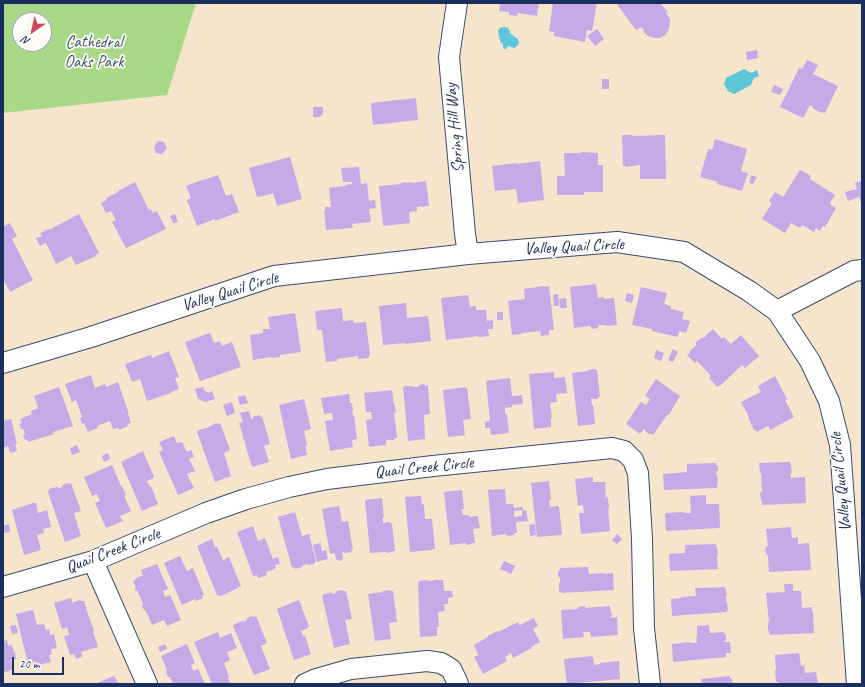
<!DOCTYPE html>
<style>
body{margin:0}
#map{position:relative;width:865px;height:687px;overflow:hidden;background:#f4e5cc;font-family:Caveat,sans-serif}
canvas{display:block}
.frame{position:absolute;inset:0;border:4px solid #1b2f5e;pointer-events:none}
.north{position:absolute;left:12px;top:12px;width:40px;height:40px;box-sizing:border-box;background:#fdfcf7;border:1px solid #a3aaba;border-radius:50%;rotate:214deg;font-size:11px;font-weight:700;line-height:16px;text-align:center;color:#1b2f5e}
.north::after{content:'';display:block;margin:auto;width:14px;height:18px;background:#d1495b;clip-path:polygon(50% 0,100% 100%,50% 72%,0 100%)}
.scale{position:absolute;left:12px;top:657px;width:52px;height:18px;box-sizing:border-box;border:2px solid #1b2f5e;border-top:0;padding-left:5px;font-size:12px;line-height:14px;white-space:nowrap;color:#1b2f5e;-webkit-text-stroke:3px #fdfcf7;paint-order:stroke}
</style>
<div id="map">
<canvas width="865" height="687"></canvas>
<div class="frame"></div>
<div class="north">N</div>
<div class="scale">20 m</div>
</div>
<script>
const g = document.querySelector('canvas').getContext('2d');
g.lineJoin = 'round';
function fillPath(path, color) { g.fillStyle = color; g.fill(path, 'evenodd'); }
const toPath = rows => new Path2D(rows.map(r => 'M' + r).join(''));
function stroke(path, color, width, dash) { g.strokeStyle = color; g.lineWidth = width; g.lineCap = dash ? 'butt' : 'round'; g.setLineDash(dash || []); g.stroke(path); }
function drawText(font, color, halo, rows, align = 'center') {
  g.font = font + ' Caveat,sans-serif'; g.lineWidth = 3.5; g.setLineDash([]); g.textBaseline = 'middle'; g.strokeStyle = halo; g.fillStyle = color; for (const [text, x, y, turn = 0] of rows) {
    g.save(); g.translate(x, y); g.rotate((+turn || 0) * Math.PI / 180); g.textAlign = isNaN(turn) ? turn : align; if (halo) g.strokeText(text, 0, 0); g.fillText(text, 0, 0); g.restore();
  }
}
fillPath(toPath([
 [3,3,196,3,167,95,3,113],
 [20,20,44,20,44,44,20,44]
]), '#a8d988');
fillPath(toPath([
 [504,27,508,28,511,34,518,39,519,43,517,46,514,48,508,46,506,49,504,49,503,47,503,44,501,43,500,41,498,31,500,28],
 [744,69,751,73,757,70,759,76,754,78,751,85,734,94,728,91,724,84,726,78]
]), '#5dc6d8');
fillPath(toPath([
 [500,3,539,3,537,16,518,13,517,16,509,15,509,12,499,11],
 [553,3,597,3,592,31,587,30,585,42,554,36,554,32,549,31],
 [616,3,660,3,668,12,666,13,670,19,670,24,668,31,665,35,660,38,655,38,648,36,643,31,644,30,641,27,636,30],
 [597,29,604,39,595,46,587,36],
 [757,50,758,58,747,60,746,52],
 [807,60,818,65,813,74,838,86,825,113,823,112,822,113,812,108,813,107,810,105,803,118,780,107,799,68,802,69],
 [602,79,609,79,609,89,602,89],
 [774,85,783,89,780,95,771,92],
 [416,98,418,120,373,125,371,103],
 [313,107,323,107,323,114,319,117,313,117],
 [622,135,632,135,633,136,665,135,666,179,640,179,640,165,636,165,636,166,625,167,625,165,623,166],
 [715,139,747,149,741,171,748,173,742,191,717,184,718,182,700,177,708,149,712,150],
 [158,141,164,142,167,148,162,154,156,153,154,147],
 [581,152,598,153,598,165,603,165,603,192,584,192,584,195,557,195,557,176,565,176,564,153,581,153],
 [290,157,302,199,277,206,273,193,268,195,257,197,249,168],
 [540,161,544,200,518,203,516,189,495,191,492,166,517,163,517,164],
 [359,167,361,184,367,183,369,201,375,200,376,208,369,209,371,222,352,224,353,228,326,230,324,211,325,211,325,207,331,207,329,188,345,186,345,185,352,184,352,182,343,182,341,168],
 [800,170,811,176,810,179,835,195,830,203,831,204,831,205,836,208,825,227,823,226,820,231,816,228,814,232,802,225,800,228,791,223,785,233,762,219,772,203,769,201,775,192,783,197],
 [218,175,226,196,232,194,239,212,215,221,215,219,197,226,187,200,191,198,186,186,202,180,203,180],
 [751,175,757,177,753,184,749,183],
 [426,181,429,206,417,207,417,211,409,212,410,223,383,226,379,186,401,184,401,183,412,182,412,183],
 [862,181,862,206,859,197,848,201,845,192,857,189,855,183],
 [135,182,149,210,151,209,153,213,157,211,166,229,126,248,112,222,116,220,111,211,106,213,101,203,107,200,106,198,118,192,118,191],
 [79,214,99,253,95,255,96,256,76,265,71,256,56,264,46,243,40,246,36,238,42,236,40,233,49,229,49,230],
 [175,214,178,222,173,223,170,216],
 [10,223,17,236,12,239,33,280,10,292,3,279,3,227],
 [596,284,598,298,604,297,604,299,614,298,617,325,606,326,606,325,599,325,598,328,592,329,590,326,574,328,570,287],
 [544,286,544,287,549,286,554,330,549,330,549,335,541,336,540,331,521,333,522,334,512,335,508,301,525,299,524,289],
 [641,287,667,293,664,304,671,306,671,309,684,312,682,319,690,321,686,333,679,331,678,337,652,331,652,329,632,325],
 [627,293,634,295,632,303,625,301],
 [558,294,559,306,554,306,553,295],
 [468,295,470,307,476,306,476,310,486,310,487,321,493,320,493,329,488,329,489,336,479,337,479,336,446,340,441,298],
 [566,298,567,308,560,308,559,299],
 [406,303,407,318,428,316,431,341,405,344,405,343,383,345,379,306],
 [342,308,343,321,353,320,354,323,366,322,370,355,369,355,369,358,358,359,358,356,337,359,337,361,326,362,322,330,317,330,315,311],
 [497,312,503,312,503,320,497,320],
 [295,313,301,352,280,355,280,357,271,358,271,357,253,360,250,335,263,333,263,329,270,329,268,317],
 [713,329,722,339,724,337,731,344,741,335,759,356,745,368,742,365,720,386,719,385,717,387,709,378,711,376,697,361,695,363,687,355,690,353,689,352,696,345,696,342,701,338,705,337,706,336,706,335],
 [210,333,214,343,220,341,222,346,232,342,241,367,200,381,185,342],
 [673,349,678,352,673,362,668,360],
 [656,350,664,353,661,361,654,358],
 [169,351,179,377,175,378,179,389,171,392,171,393,147,401,140,379,132,382,125,364,151,355,152,358],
 [594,369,597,370,600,397,598,397,597,399,593,399,591,398,592,405,593,405,595,424,578,426,572,373,588,371,588,370],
 [554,372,554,378,565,377,567,393,556,394,557,402,550,403,552,417,551,418,551,427,534,429,529,374],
 [91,375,95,388,105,384,106,387,118,382,129,414,128,414,131,423,127,424,128,426,119,430,118,428,113,429,110,421,97,426,98,428,88,432,84,423,82,424,80,418,82,417,76,400,72,402,65,384],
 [775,376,787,399,785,400,794,417,770,430,768,426,757,432,756,430,754,430,751,424,748,417,749,417,741,402,761,392,758,386],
 [510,378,512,396,522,395,523,404,512,405,512,407,505,408,505,414,507,414,509,433,491,435,490,428,485,428,485,422,490,421,486,381],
 [656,379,680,396,672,409,672,410,669,415,667,415,653,435,652,434,649,434,645,431,644,429,640,434,626,424,641,402,646,405,650,399,645,396],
 [424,384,426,386,428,385,430,414,424,415,425,439,408,441,403,388,405,386,413,386,414,387,418,387,419,385],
 [59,387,73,426,53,432,54,434,28,442,27,439,25,440,23,435,25,434,23,429,21,429,19,424,22,423,20,419,32,414,31,411,38,408,34,396],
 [203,387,204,390,208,393,212,391,215,399,205,402,198,399,195,389],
 [465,387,465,388,467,388,471,419,463,420,465,435,448,437,443,390],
 [392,390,394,405,395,406,396,412,394,413,397,438,395,438,394,440,388,440,386,439,386,445,369,447,366,420,372,419,371,412,366,412,364,393],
 [349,394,350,403,352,403,353,411,352,411,353,416,354,415,357,439,352,440,353,447,330,451,325,421,333,420,332,413,324,414,321,398],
 [245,395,248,403,240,405,238,397],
 [304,399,311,429,304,431,307,446,305,446,307,455,291,459,279,405],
 [232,402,235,413,227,416,223,405],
 [249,411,251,419,253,419,252,417,260,415,260,417,262,416,270,444,264,446,269,462,252,467,239,423,243,422,240,413],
 [11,419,17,444,15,444,17,451,10,453,8,446,3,448,3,421],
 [216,423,218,424,220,423,230,450,224,453,231,476,215,482,197,432,199,430,206,428,207,428],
 [174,436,177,443,182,442,187,452,191,450,194,457,189,459,195,471,187,474,194,488,178,495,159,452,163,450,159,442],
 [77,445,80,452,72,455,70,448],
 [143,451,154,477,153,477,154,478,147,481,150,487,151,486,158,504,142,511,121,462],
 [108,453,110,459,104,462,102,456],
 [790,462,790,464,791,464,792,473,790,473,791,478,805,477,806,503,762,505,762,501,761,501,760,492,762,493,761,473,760,473,759,463],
 [716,463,716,465,718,466,718,471,716,472,717,477,718,477,717,488,664,490,663,474,687,472,687,464],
 [112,465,121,486,122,486,126,495,124,496,131,511,120,516,123,521,106,528,95,503,100,501,97,494,92,496,84,477],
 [593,477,593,482,605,482,606,498,608,497,609,508,608,509,610,531,581,534,579,513,584,513,583,505,578,506,575,479],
 [549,481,551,500,549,500,550,507,558,506,558,507,559,507,562,533,561,535,537,537,531,483],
 [68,483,70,484,71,483,81,511,74,513,81,536,65,542,48,492,49,489,57,487,59,488,62,487,63,485],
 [505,489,506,504,513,504,514,508,523,507,523,511,526,510,528,521,516,522,517,533,514,533,515,535,507,536,506,534,492,536,488,490],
 [522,510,522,516,514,517,514,511],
 [462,490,464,509,462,509,463,515,469,515,470,517,478,516,480,528,473,529,475,543,472,543,472,544,467,545,465,543,450,545,444,492],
 [706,495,706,504,719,504,720,528,666,531,665,513,684,512,685,513,691,513,690,496],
 [421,496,422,505,424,504,425,519,432,519,435,549,432,549,432,550,410,552,405,497],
 [382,498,384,517,383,517,383,523,389,522,392,524,395,551,393,551,392,552,387,553,386,552,370,553,365,500],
 [33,503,36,503,38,513,47,510,51,527,43,529,44,533,37,535,41,550,24,555,12,510],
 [339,506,342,522,348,521,353,549,351,549,352,552,344,553,343,551,342,552,343,558,342,560,339,561,336,559,335,553,330,554,322,509],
 [295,512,302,536,309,534,316,561,315,562,314,564,309,565,307,564,303,565,302,567,295,569,294,567,292,568,278,517],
 [9,524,10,532,3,533,3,526],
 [535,524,536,535,530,536,529,525],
 [253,526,258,541,265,538,273,559,278,557,280,564,275,565,276,568,273,569,273,570,266,572,267,575,258,578,257,575,253,576,237,532],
 [791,527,792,538,798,537,798,544,809,543,811,570,769,572,768,556,766,553,765,548,768,546,766,529],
 [617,534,622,539,617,544,612,540],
 [212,539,215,547,217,547,223,560,229,557,241,586,239,587,238,588,221,596,217,595,197,546],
 [320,543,322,551,326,550,328,559,317,562,313,545],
 [716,544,716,547,717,547,718,555,717,555,718,569,670,571,669,554,685,553,685,545],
 [180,556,187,571,193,568,204,595,202,596,203,598,196,601,195,599,182,605,164,563],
 [504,561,515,566,511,574,500,569],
 [157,564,168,589,163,591,165,597,170,595,181,620,167,626,164,620,152,625,146,611,144,610,142,606,143,604,137,590,136,591,135,589,136,588,133,581,135,580,136,578,141,576,143,576,141,570],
 [588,567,589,574,604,573,604,574,613,573,614,590,561,593,561,592,559,591,559,584,560,582,560,578,558,576,558,571,560,570,560,568],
 [427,580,429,581,433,581,434,580,443,580,444,591,452,591,453,597,448,598,448,604,444,604,445,611,438,612,439,627,437,627,437,636,420,637,418,582,420,581],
 [784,584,793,584,793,591,801,591,802,608,812,607,812,612,813,612,814,633,770,635,769,631,768,631,768,622,769,622,766,593,785,592],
 [725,587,727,596,726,596,726,601,727,602,728,610,727,610,727,612,672,616,671,599,681,598,681,597,696,596,695,588],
 [342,590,344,591,346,591,352,619,345,620,350,644,334,648,322,596,323,595,331,592,332,594,336,593,337,591],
 [390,590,390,591,393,591,397,622,389,623,391,639,375,641,368,594,383,592,382,591],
 [71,598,73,604,74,602,80,600,81,601,84,601,89,617,94,630,93,632,98,647,81,652,82,657,76,659,74,654,70,655,64,636,69,635,67,627,62,629,54,603],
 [299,600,309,626,308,627,308,628,301,631,303,636,305,636,311,654,294,660,277,609],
 [585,606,585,608,610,606,610,609,611,610,612,616,610,618,617,617,618,635,591,637,590,632,583,632,584,637,563,639,561,610,578,609,578,607],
 [33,610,37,625,44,624,46,630,49,629,50,635,54,634,57,648,51,649,52,654,49,655,51,662,34,666,32,659,27,660,16,614],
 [252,616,254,617,256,616,267,643,261,646,270,669,254,675,233,626,235,624,242,621,243,622,247,620,247,618],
 [534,618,538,626,533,629,540,642,531,647,532,648,513,658,511,653,505,657,507,661,483,674,474,657,479,655,478,655,474,645,488,637,488,636,497,631,498,632,518,622,520,625],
 [16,625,18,633,12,634,10,626],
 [709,625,710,633,723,632,726,635,726,640,724,642,730,642,731,653,726,653,726,657,673,662,672,644,690,642,690,643,697,643,696,637,697,636,697,626],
 [218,632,220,638,231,633,237,648,227,652,230,660,224,663,229,677,228,678,231,684,212,684,194,642],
 [7,640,8,646,12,645,14,652,15,652,16,659,11,660,13,670,10,670,10,671,4,672,3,671,3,641],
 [165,644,167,649,160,652,158,647],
 [187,644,195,663,191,665,193,671,198,669,205,684,173,684,170,677,168,677,166,671,167,670,161,656],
 [799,653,801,666,804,665,805,673,816,672,818,684,779,684,778,682,776,682,775,670,776,670,775,655],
 [592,656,592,657,593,657,594,665,600,664,600,663,619,661,620,679,567,684,564,661,565,661,564,659],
 [114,676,114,678,115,677,118,684,95,684],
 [730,676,730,678,732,679,733,684,702,684,701,679]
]), '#c4abe8');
const minor = toPath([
 [457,3,449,57,465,234,468,254],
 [777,311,854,271,862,270],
 [3,363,91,337,274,276,468,254,617,242,684,252,749,291,777,311,810,361,829,401,840,445,857,684],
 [93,561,147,684],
 [3,587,93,561,206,513,246,499,289,487,327,479,433,466,612,448,624,451,633,460,638,473,642,539,644,628,650,684],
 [305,684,316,679,351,669,427,661,441,663,451,669,456,679,458,684]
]);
stroke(minor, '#3c4a6e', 22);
stroke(minor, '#fff', 20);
drawText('17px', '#3e5a68', '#fdfcf7', [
 ["Cathedral",94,43],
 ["Oaks Park",94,63]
]);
drawText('17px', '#1b2f5e', '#fdfcf7', [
 ["Spring Hill Way",455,128,-95],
 ["Valley Quail Circle",574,247,-3],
 ["Valley Quail Circle",230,292,-17],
 ["Quail Creek Circle",424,468,-6],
 ["Valley Quail Circle",841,482,-96],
 ["Quail Creek Circle",113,551,-21]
]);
</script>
